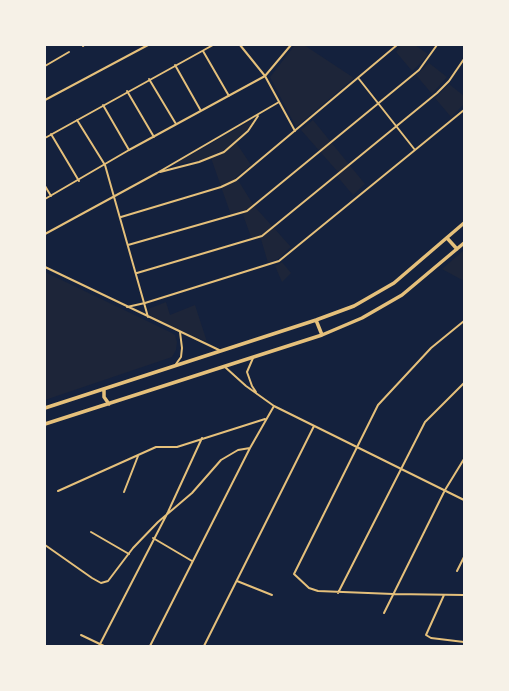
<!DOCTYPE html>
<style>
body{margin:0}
#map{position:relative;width:509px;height:691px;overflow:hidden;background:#14213d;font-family:Rubik,sans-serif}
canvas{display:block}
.frame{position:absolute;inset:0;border:46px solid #f6f1e7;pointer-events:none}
</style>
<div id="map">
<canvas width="509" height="691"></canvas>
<div class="frame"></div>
</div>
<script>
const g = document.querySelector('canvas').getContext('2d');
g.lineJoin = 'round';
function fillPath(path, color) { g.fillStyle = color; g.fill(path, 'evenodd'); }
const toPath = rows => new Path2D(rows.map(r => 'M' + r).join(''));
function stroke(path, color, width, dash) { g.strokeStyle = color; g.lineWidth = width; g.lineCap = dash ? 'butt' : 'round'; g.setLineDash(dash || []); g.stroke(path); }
fillPath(toPath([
 [295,45,304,45,354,78,296,127,270,77],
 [401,45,415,45,428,54,423,61,412,71,396,52],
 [429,63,447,77,432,94,416,75],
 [449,84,464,96,464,104,451,117,435,98],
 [254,119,252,125,235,141,251,165,236,177,254,206,291,247,278,259,268,263,261,239,251,237,242,212,231,215,211,158,173,165],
 [313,120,365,184,353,195,336,175,338,172,301,130],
 [464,250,464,281,442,269],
 [282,262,291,273,282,282,275,266],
 [45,272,170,332,175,335,177,342,176,350,172,357,45,400],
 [166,302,170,315,195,305,207,342,150,317,148,309]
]), '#1d2539');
stroke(toPath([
 [240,45,265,76,295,131],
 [83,46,84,45],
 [203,51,229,96],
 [175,65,201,111],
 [45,66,69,52],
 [149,79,176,124],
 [359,79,415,150],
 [127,91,154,137],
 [45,100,148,45],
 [103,105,129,150],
 [77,120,105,165,148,317],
 [51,134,79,181],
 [45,138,213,45],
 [160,172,199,162,224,152,248,131,258,116],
 [45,186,51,196],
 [45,199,129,150,265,76,291,45],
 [121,217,221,187,236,180,397,45],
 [45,234,157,173,279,102],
 [128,245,247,211,419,70,437,45],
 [45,267,219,350],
 [137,273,262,236,437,93,449,81,464,59],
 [127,307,145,303,279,261,464,110],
 [464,321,431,348,378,405,294,574,309,588,318,591,393,594,464,595],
 [253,358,247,372,252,386,256,392],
 [176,364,181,357,182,348,180,332],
 [225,367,246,386,274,406,464,500],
 [58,491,156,447,177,447,265,419],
 [124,492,138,456],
 [91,532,129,554],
 [153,538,192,561],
 [45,545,92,578,101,583,108,581,133,548,158,522,192,493,221,460,238,450,250,448],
 [457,571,464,557],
 [237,581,272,595],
 [338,593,425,422,464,383],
 [444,595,426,635,431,638,464,642],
 [384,613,445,490,464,459],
 [81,635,104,646],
 [99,646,168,512,202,438],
 [150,646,250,448,274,406],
 [204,646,314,426]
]), '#e5c07b', 2);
stroke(toPath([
 [447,238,457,249],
 [316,320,322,335],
 [104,389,104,397,109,404],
 [45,408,316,320,354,306,394,283,464,223],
 [45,424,322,335,362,318,402,295,464,243]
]), '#e5c07b', 3.5);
</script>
